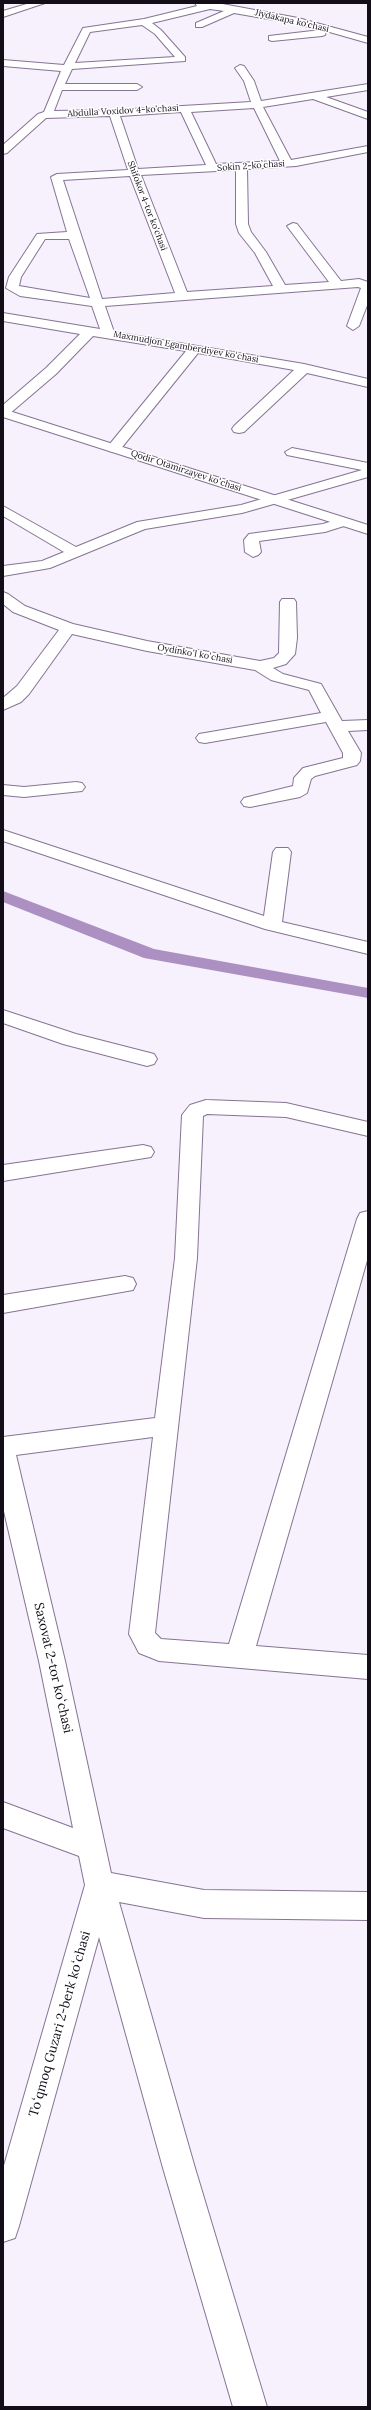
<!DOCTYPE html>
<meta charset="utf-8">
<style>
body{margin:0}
#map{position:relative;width:371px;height:2410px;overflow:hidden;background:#f7f0fd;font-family:Lora,serif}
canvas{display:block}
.frame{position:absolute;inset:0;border:4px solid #130d17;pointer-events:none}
</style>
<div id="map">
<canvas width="371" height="2410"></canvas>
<div class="frame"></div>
</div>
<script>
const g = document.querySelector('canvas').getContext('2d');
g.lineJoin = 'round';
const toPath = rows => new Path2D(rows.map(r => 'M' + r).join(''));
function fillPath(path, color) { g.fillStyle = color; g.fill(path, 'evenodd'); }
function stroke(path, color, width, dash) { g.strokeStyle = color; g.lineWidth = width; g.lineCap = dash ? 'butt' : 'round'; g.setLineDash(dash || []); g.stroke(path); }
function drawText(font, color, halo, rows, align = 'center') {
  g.font = font + ' Lora,serif'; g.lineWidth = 3; g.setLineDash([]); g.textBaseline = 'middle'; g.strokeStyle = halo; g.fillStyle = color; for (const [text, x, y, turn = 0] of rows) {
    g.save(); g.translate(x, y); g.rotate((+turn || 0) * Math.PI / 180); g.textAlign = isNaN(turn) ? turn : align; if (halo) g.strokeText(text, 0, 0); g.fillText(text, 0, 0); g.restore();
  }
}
fillPath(toPath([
 [3,891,154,949,368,988,368,998,144,958,3,902,3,891]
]), '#ac90c1');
const minor = toPath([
 [195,3,217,3,298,18,368,37,368,43,326,31,325,35,322,36,272,41,269,40,269,36,321,30,297,24,234,13,202,27,196,27,196,23,224,11,210,9,152,23,161,30,185,57,185,61,72,69,65,84,137,84,142,87,137,90,62,90,54,111,114,110,251,102,244,81,235,68,240,65,244,66,254,81,261,101,368,84,368,90,326,97,368,112,368,119,313,99,263,107,291,160,368,146,368,152,296,166,247,169,248,224,251,232,266,252,285,285,329,282,287,226,293,223,297,224,341,281,359,279,368,282,368,303,359,326,353,330,347,326,361,288,358,287,105,306,114,332,304,364,368,379,368,387,307,373,244,432,239,433,234,432,232,429,234,426,294,370,198,353,119,451,114,452,109,451,107,448,109,445,186,351,93,336,56,374,8,415,3,416,3,405,46,368,80,334,3,321,3,313,100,329,92,306,20,296,6,288,9,277,37,234,67,232,51,177,57,174,128,170,110,116,46,118,7,153,3,154,3,145,38,114,44,112,61,71,3,66,3,60,64,65,83,28,144,19,197,6,195,3],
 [142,25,155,34,175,57,75,63,90,32,142,25],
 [254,108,280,161,216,164,191,112,254,108],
 [181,112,206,165,138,169,120,116,181,112],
 [236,170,236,224,239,233,255,253,273,286,187,292,141,175,236,170],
 [130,176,175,293,102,299,63,180,130,176],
 [45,239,69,239,90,298,19,286,21,277,45,239],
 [292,448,368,463,368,477,242,513,145,529,50,568,3,576,3,566,42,561,64,552,3,516,3,506,76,547,137,522,241,505,362,470,287,455,285,452,292,448],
 [342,518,347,519,349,522,347,525,325,532,259,541,261,552,258,555,253,557,245,552,244,540,249,534,323,524,342,518],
 [3,592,8,594,25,606,73,624,147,641,260,661,274,658,279,653,280,602,282,599,294,599,296,602,297,638,295,654,286,664,273,668,283,674,321,684,342,721,368,720,368,730,348,731,361,753,360,761,357,765,315,776,311,779,307,793,300,797,250,807,244,806,241,802,244,798,293,786,294,778,303,768,343,758,343,753,326,722,205,743,199,742,196,738,199,734,205,733,321,713,309,690,271,680,255,670,147,651,72,634,29,694,21,702,3,710,3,698,17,686,59,630,13,612,3,604,3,592],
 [76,782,82,783,85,787,82,791,24,797,3,795,3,785,24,787,76,782],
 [3,830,264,916,273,852,276,848,288,848,291,852,282,922,368,942,368,954,265,929,3,841,3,830],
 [3,1010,76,1034,154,1054,157,1059,154,1064,147,1066,63,1044,3,1023,3,1010],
 [206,1100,286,1103,368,1122,368,1136,286,1117,207,1114,203,1116,197,1258,155,1633,161,1639,229,1644,357,1219,360,1213,368,1211,368,1257,256,1646,368,1655,368,1679,159,1661,139,1653,129,1634,153,1437,16,1455,65,1661,111,1873,204,1890,368,1892,368,1920,204,1918,119,1902,195,2168,267,2407,233,2407,163,2168,99,1937,19,2226,15,2238,3,2242,3,2169,85,1885,79,1856,3,1828,3,1802,73,1828,39,1661,3,1507,3,1437,155,1418,175,1258,182,1115,190,1105,206,1100],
 [143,1145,151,1147,154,1152,151,1157,3,1181,3,1165,143,1145],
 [125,1276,133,1278,136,1284,133,1290,3,1313,3,1295,125,1276]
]);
const major = toPath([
 [30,3,45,3,3,17,3,11,30,3],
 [3,409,368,525,368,534,3,417,3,409]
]);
stroke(minor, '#857492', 2);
stroke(major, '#857492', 2);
fillPath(minor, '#fff');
fillPath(major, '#fff');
drawText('9px', '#130d17', '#fff', [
 ["Jiydakapa ko'chasi",292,21,13],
 ["Abdulla Voxidov 4-ko'chasi",123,111,-3],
 ["Sokin 2-koʼchasi",251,166,-4],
 ["Shifokor 4-tor ko'chasi",147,206,69],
 ["Maxmudjon Egamberdiyev koʻchasi",186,347,10],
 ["Qodir Otamirzayev koʻchasi",186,471,18],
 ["Oydinkoʻl koʻchasi",195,654,10]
]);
drawText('13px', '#130d17', '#fff', [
 ["Saxovat 2-tor koʻchasi",53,1668,77],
 ["Toʻqmoq Guzari 2-berk koʻchasi",60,2024,-74]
]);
</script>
